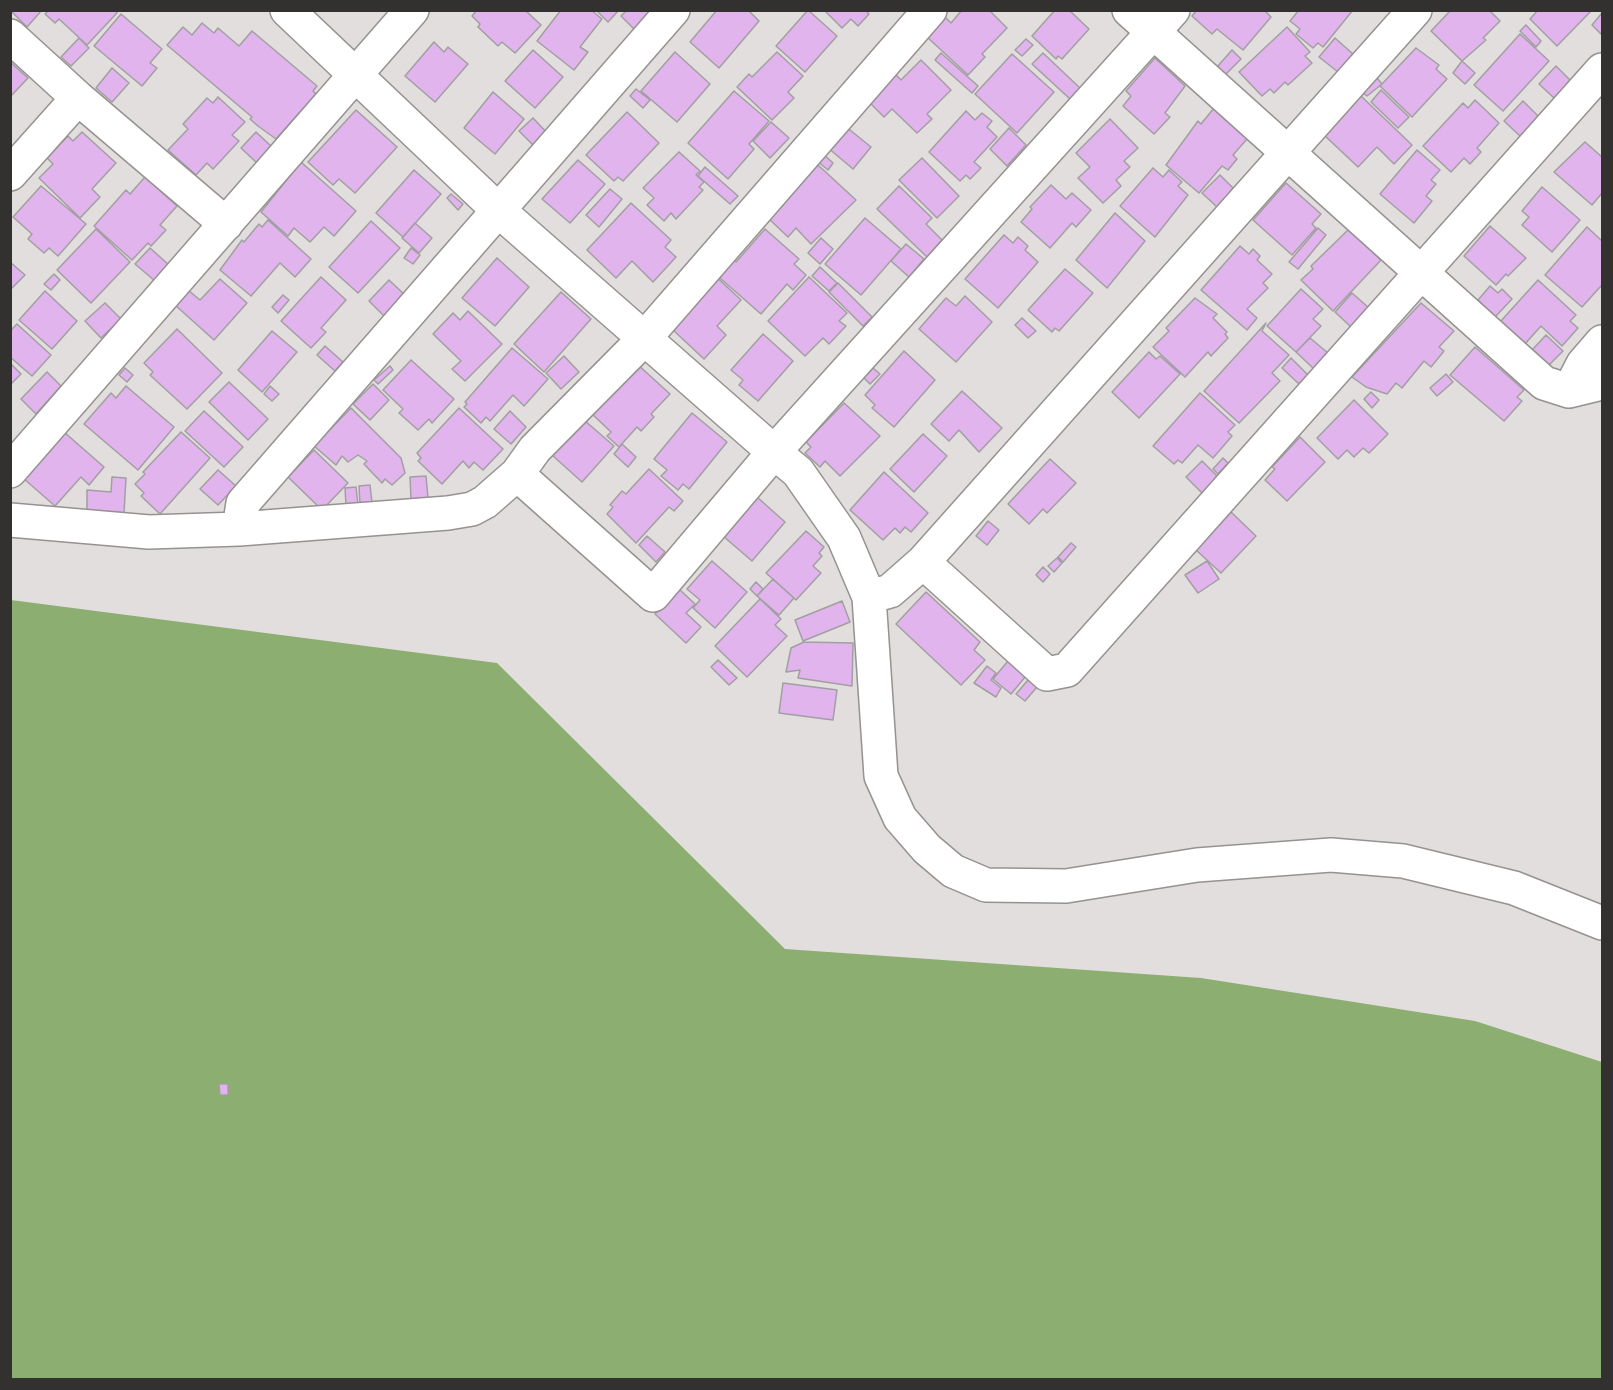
<!DOCTYPE html>
<style>
body{margin:0}
#map{position:relative;width:1613px;height:1390px;overflow:hidden;background:#e2dedd;font-family:"Archivo Narrow",sans-serif}
canvas{display:block}
.frame{position:absolute;inset:0;border:12px solid #323130;pointer-events:none}
</style>
<div id="map">
<canvas width="1613" height="1390"></canvas>
<div class="frame"></div>
</div>
<script>
const g = document.querySelector('canvas').getContext('2d');
g.lineJoin = 'round';
function fillPath(path, color) { g.fillStyle = color; g.fill(path, 'evenodd'); }
const toPath = rows => new Path2D(rows.map(r => 'M' + r).join(''));
function stroke(path, color, width, dash) { g.strokeStyle = color; g.lineWidth = width; g.lineCap = dash ? 'butt' : 'round'; g.setLineDash(dash || []); g.stroke(path); }
fillPath(toPath([
 [11,600,497,663,785,949,1201,978,1475,1021,1602,1062,1602,1379,11,1380]
]), '#8cae71');
const building = toPath([
 [10,10,42,10,27,27,10,10],
 [49,10,115,10,117,13,87,45,59,19,55,23,45,14,49,10],
 [477,10,525,10,541,25,515,53,502,42,498,46,478,27,480,24,472,16,477,10],
 [561,10,591,10,602,19,580,47,588,52,574,70,537,41,561,10],
 [596,10,619,10,608,22,596,10],
 [627,10,652,10,637,32,621,16,627,10],
 [717,10,748,10,759,21,719,68,690,42,717,10],
 [808,10,837,36,805,72,776,46,808,10],
 [824,10,865,10,869,14,858,26,851,19,842,28,824,10],
 [962,10,989,10,1007,28,982,54,985,57,968,75,927,37,945,17,951,23,962,10],
 [1055,10,1069,10,1089,29,1062,59,1058,56,1056,59,1032,36,1055,10],
 [1197,10,1264,10,1271,17,1243,50,1217,29,1212,34,1192,16,1197,10],
 [1299,10,1353,10,1323,47,1318,43,1313,48,1296,34,1300,29,1290,21,1299,10],
 [1451,10,1489,10,1500,21,1483,38,1486,40,1462,61,1431,31,1451,10],
 [1538,10,1592,10,1557,46,1530,19,1538,10],
 [1602,13,1602,35,1592,25,1602,13],
 [121,14,162,49,150,63,157,68,142,86,94,46,121,14],
 [202,23,214,33,218,28,239,46,252,31,317,86,313,91,316,94,276,139,258,126,250,119,252,117,167,45,183,27,192,35,202,23],
 [1526,25,1541,41,1536,47,1520,31,1526,25],
 [1287,27,1310,52,1305,56,1312,63,1288,85,1285,82,1274,93,1270,89,1262,96,1239,72,1287,27],
 [1520,34,1549,61,1503,111,1474,85,1520,34],
 [79,38,89,48,71,66,61,57,79,38],
 [1335,38,1353,54,1338,72,1319,57,1335,38],
 [1026,39,1033,45,1022,56,1015,50,1026,39],
 [434,42,444,52,448,47,468,64,435,102,405,76,434,42],
 [1416,48,1439,65,1436,69,1447,79,1412,117,1380,86,1416,48],
 [533,50,563,77,535,108,505,81,533,50],
 [1232,50,1241,59,1225,75,1217,67,1232,50],
 [675,52,710,84,677,122,641,91,675,52],
 [777,52,803,76,788,92,794,98,772,120,737,87,749,74,752,77,777,52],
 [941,53,978,86,972,93,935,60,941,53],
 [1043,53,1080,88,1070,99,1032,64,1043,53],
 [1012,54,1054,92,1017,133,975,94,1012,54],
 [1155,58,1185,86,1165,113,1170,117,1154,134,1123,106,1131,96,1126,91,1155,58],
 [921,60,951,90,927,114,932,119,917,133,892,109,884,117,868,101,894,73,901,80,921,60],
 [1462,61,1475,73,1465,84,1453,73,1462,61],
 [10,62,28,78,10,97,10,62],
 [1556,66,1572,82,1555,99,1539,84,1556,66],
 [112,68,129,83,112,102,96,88,112,68],
 [1377,78,1382,84,1367,96,1363,93,1377,78],
 [636,89,650,100,643,108,630,96,636,89],
 [1381,90,1409,117,1398,128,1371,102,1381,90],
 [734,91,769,121,749,144,754,149,728,179,688,143,734,91],
 [493,92,524,119,495,154,464,128,493,92],
 [1361,96,1412,145,1394,164,1377,147,1358,167,1324,135,1361,96],
 [218,97,245,122,232,135,239,141,213,169,207,163,196,175,168,150,188,129,183,124,207,98,213,103,218,97],
 [1475,100,1499,123,1477,148,1481,152,1470,164,1464,158,1451,172,1423,146,1463,103,1468,108,1475,100],
 [1523,101,1539,117,1520,136,1504,121,1523,101],
 [1214,108,1247,139,1233,155,1237,159,1228,170,1222,166,1199,193,1166,165,1198,121,1201,124,1214,108],
 [356,110,397,147,355,193,339,179,333,185,308,162,356,110],
 [966,111,975,120,982,113,992,121,987,127,997,137,974,162,981,168,970,179,966,175,960,181,929,152,966,111],
 [627,112,659,143,623,181,618,177,614,181,586,155,627,112],
 [533,118,550,136,537,149,519,131,533,118],
 [1110,119,1138,148,1124,161,1130,167,1116,180,1121,186,1103,203,1078,178,1090,167,1076,153,1110,119],
 [771,122,789,138,770,158,753,141,771,122],
 [845,126,871,147,853,169,827,147,845,126],
 [1009,128,1026,145,1007,166,990,149,1009,128],
 [82,132,116,163,92,189,100,197,80,218,39,178,53,164,47,158,68,136,73,141,82,132],
 [256,132,273,148,258,164,241,148,256,132],
 [1585,142,1602,157,1602,193,1592,205,1554,172,1585,142],
 [1417,150,1440,170,1431,180,1436,184,1426,196,1432,201,1414,223,1380,194,1417,150],
 [679,152,700,171,696,175,704,182,699,187,703,190,676,219,671,213,664,221,647,205,654,198,643,188,679,152],
 [822,153,833,163,828,170,816,160,822,153],
 [922,158,959,196,937,218,899,180,922,158],
 [578,160,605,184,570,223,542,199,578,160],
 [301,162,356,211,334,236,324,227,310,242,294,228,288,236,261,212,301,162],
 [818,165,856,200,811,244,796,228,788,237,766,216,801,173,806,178,818,165],
 [705,167,738,196,730,204,698,176,705,167],
 [1153,168,1163,177,1169,170,1182,182,1178,186,1188,195,1155,237,1120,206,1153,168],
 [414,170,441,194,403,237,376,213,414,170],
 [1220,175,1234,189,1217,207,1202,193,1220,175],
 [145,177,177,206,160,225,166,230,151,246,148,243,132,260,94,226,126,190,130,194,145,177],
 [1286,183,1321,214,1312,224,1316,228,1292,255,1253,220,1286,183],
 [1051,185,1066,199,1072,193,1091,210,1076,227,1072,223,1050,248,1021,222,1032,209,1030,207,1051,185],
 [41,186,86,224,58,256,49,248,44,253,28,239,32,234,13,217,41,186],
 [899,186,932,218,926,224,942,240,927,257,877,209,899,186],
 [1542,187,1580,220,1552,252,1522,225,1529,217,1522,211,1542,187],
 [610,189,622,199,599,227,586,215,610,189],
 [451,194,463,204,458,210,447,198,451,194],
 [631,203,671,240,665,247,676,257,653,282,632,261,616,278,587,250,631,203],
 [1115,213,1145,241,1107,288,1076,260,1115,213],
 [865,218,901,249,861,295,825,264,865,218],
 [268,220,311,259,295,277,280,263,251,296,220,270,242,240,244,242,259,224,262,227,268,220],
 [371,221,400,248,358,293,329,267,371,221],
 [415,223,432,238,419,253,402,238,415,223],
 [1490,226,1526,258,1508,276,1506,274,1496,285,1464,256,1490,226],
 [1587,227,1602,241,1602,287,1601,286,1582,307,1545,275,1587,227],
 [1318,228,1326,235,1298,269,1289,262,1318,228],
 [96,229,130,262,91,303,57,270,96,229],
 [765,229,799,259,794,264,806,275,793,290,787,284,761,314,713,272,728,255,736,262,765,229],
 [1349,229,1381,260,1333,311,1301,280,1313,269,1311,266,1349,229],
 [1004,235,1013,243,1018,237,1028,246,1025,250,1038,262,998,308,965,279,1004,235],
 [821,238,833,249,820,264,808,253,821,238],
 [906,244,924,259,909,277,891,261,906,244],
 [1240,246,1249,254,1253,249,1260,256,1257,260,1272,274,1263,283,1268,288,1247,309,1257,318,1247,330,1201,290,1240,246],
 [150,248,169,265,155,281,135,264,150,248],
 [411,248,420,255,413,264,404,258,411,248],
 [497,258,529,287,495,326,462,298,497,258],
 [10,262,25,275,10,290,10,262],
 [820,267,837,283,829,291,812,276,820,267],
 [1065,269,1093,293,1059,331,1055,328,1052,332,1028,310,1065,269],
 [711,272,741,300,717,326,726,335,704,359,673,330,683,319,676,313,695,292,701,298,712,286,705,279,711,272],
 [54,274,60,280,51,290,44,284,54,274],
 [321,277,346,300,321,328,326,332,311,348,281,321,321,277],
 [809,277,847,313,839,321,846,326,829,344,823,338,805,356,768,321,809,277],
 [220,279,247,303,214,340,175,305,188,290,200,300,220,279],
 [389,280,406,296,385,317,369,301,389,280],
 [1538,280,1576,315,1570,321,1578,328,1562,346,1541,326,1524,345,1500,322,1538,280],
 [838,283,872,317,863,326,829,292,838,283],
 [1490,286,1498,293,1502,289,1512,299,1495,317,1478,300,1490,286],
 [1301,289,1323,309,1313,319,1321,326,1296,352,1267,326,1301,289],
 [45,291,77,321,52,349,19,320,45,291],
 [561,292,591,319,544,372,514,344,561,292],
 [1352,293,1369,308,1351,327,1335,312,1352,293],
 [283,295,289,300,278,313,272,307,283,295],
 [965,296,992,322,956,362,919,329,946,298,956,306,965,296],
 [1195,298,1217,314,1213,318,1227,332,1225,334,1228,338,1211,356,1208,352,1185,377,1153,347,1169,331,1166,328,1195,298],
 [105,303,121,319,101,338,85,321,105,303],
 [1421,303,1454,331,1439,347,1444,351,1431,367,1424,361,1402,388,1396,383,1387,394,1366,387,1352,377,1421,303],
 [468,311,502,344,465,381,452,369,461,361,433,334,453,313,460,320,468,311],
 [1022,318,1036,331,1028,338,1015,325,1022,318],
 [1266,323,1262,331,1289,355,1272,373,1280,381,1239,423,1204,391,1266,323],
 [17,324,51,355,32,376,10,357,10,331,17,324],
 [177,329,222,373,187,409,150,375,153,372,144,363,177,329],
 [272,331,297,352,262,392,238,370,272,331],
 [763,334,793,361,758,401,739,385,743,380,731,370,763,334],
 [1546,335,1563,351,1548,366,1532,350,1546,335],
 [1310,338,1328,353,1314,369,1296,352,1310,338],
 [325,346,343,362,335,371,317,355,325,346],
 [1475,347,1524,390,1517,397,1522,401,1504,421,1450,375,1475,347],
 [512,348,548,379,524,406,513,395,490,421,486,417,481,423,464,407,467,404,465,402,512,348],
 [904,351,935,380,894,427,872,408,875,405,865,395,904,351],
 [1149,352,1156,359,1160,356,1180,374,1139,418,1112,392,1149,352],
 [564,356,579,372,561,389,546,373,564,356],
 [1291,358,1308,375,1299,384,1282,368,1291,358],
 [411,360,454,399,432,423,429,419,418,430,399,413,403,409,383,390,411,360],
 [10,363,21,374,10,385,10,363],
 [636,363,670,394,651,414,654,417,641,431,637,427,619,447,607,436,611,432,591,413,636,363],
 [390,366,393,370,378,384,374,380,390,366],
 [125,368,133,375,127,382,119,375,125,368],
 [873,368,880,374,870,384,864,378,873,368],
 [47,372,61,386,36,414,21,399,47,372],
 [1446,374,1453,382,1437,396,1430,388,1446,374],
 [229,382,268,419,248,440,209,402,229,382],
 [373,384,389,400,370,420,353,404,373,384],
 [126,386,174,427,138,470,84,424,111,393,116,398,126,386],
 [270,386,279,394,272,401,264,394,270,386],
 [962,391,1002,428,979,452,959,430,949,441,931,424,962,391],
 [1371,392,1379,400,1372,408,1364,399,1371,392],
 [1200,393,1235,425,1228,432,1232,436,1213,458,1198,445,1182,463,1178,460,1174,464,1153,446,1200,393],
 [1354,400,1388,434,1369,453,1363,448,1354,457,1347,450,1338,459,1317,438,1354,400],
 [844,403,880,436,840,476,825,461,820,467,805,453,811,447,806,442,844,403],
 [351,408,401,458,405,473,392,485,385,479,382,483,364,464,367,461,358,455,348,462,342,456,336,465,314,446,351,408],
 [459,408,503,449,483,470,474,462,469,468,463,461,442,484,418,461,421,458,417,453,459,408],
 [204,411,243,447,224,467,185,431,204,411],
 [510,411,526,427,511,444,494,429,510,411],
 [692,413,727,442,689,489,683,484,678,490,661,476,667,470,654,459,692,413],
 [584,420,614,446,582,482,552,455,584,420],
 [64,432,104,467,89,485,81,477,55,506,23,478,64,432],
 [181,432,210,458,160,514,141,496,144,493,135,484,145,474,143,472,181,432],
 [923,434,947,456,914,492,890,469,923,434],
 [1300,437,1325,462,1287,501,1265,480,1275,469,1272,467,1300,437],
 [622,444,636,457,628,467,614,454,622,444],
 [314,450,348,483,322,510,288,477,314,450],
 [1223,458,1228,463,1218,474,1213,469,1223,458],
 [1050,459,1076,483,1047,513,1043,509,1029,524,1008,504,1050,459],
 [1202,461,1218,477,1202,493,1186,477,1202,461],
 [649,469,683,501,674,511,669,507,636,543,607,514,613,507,610,505,622,491,626,494,649,469],
 [218,470,236,486,218,505,200,489,218,470],
 [884,472,928,513,911,532,905,527,900,533,895,528,883,540,850,510,884,472],
 [426,476,428,498,411,499,410,477,426,476],
 [112,477,126,478,124,513,87,510,87,490,111,492,112,477],
 [370,485,372,503,360,504,359,486,370,485],
 [356,487,358,505,346,505,345,488,356,487],
 [757,497,785,522,752,561,723,536,757,497],
 [1231,512,1256,536,1221,573,1196,550,1231,512],
 [988,521,999,530,987,545,976,536,988,521],
 [806,531,824,547,819,553,822,556,813,566,821,573,796,600,766,573,806,531],
 [647,536,665,552,656,562,639,545,647,536],
 [1071,543,1076,547,1063,562,1058,557,1071,543],
 [1057,558,1062,563,1054,572,1048,566,1057,558],
 [712,561,747,592,715,628,693,608,700,600,687,589,712,561],
 [1207,561,1219,579,1198,593,1185,575,1207,561],
 [1043,567,1050,574,1043,582,1036,575,1043,567],
 [773,579,794,598,779,615,757,596,773,579],
 [756,582,763,589,757,596,750,589,756,582],
 [679,589,695,604,686,613,701,627,686,643,655,614,679,589],
 [926,592,980,642,974,650,985,660,961,685,896,624,926,592],
 [760,599,781,619,775,625,787,636,747,677,715,646,760,599],
 [842,601,850,622,803,641,795,620,842,601],
 [804,642,853,643,852,686,798,678,800,670,786,672,791,648,804,642],
 [718,660,737,678,729,685,711,667,718,660],
 [1008,661,1026,676,1011,694,993,679,1008,661],
 [987,666,996,673,991,680,1001,688,996,697,974,683,987,666],
 [1028,680,1037,687,1025,701,1016,694,1028,680],
 [783,683,837,690,833,720,779,713,783,683],
 [219,1084,228,1084,228,1095,220,1095,219,1084]
]);
fillPath(building, '#e2b4ed');
stroke(building, '#a19fa1', 1.5);
const minor = toPath([
 [287,10,498,210,774,452],
 [1129,10,1544,383,1569,391,1602,383],
 [10,36,78,98,226,224],
 [10,174,78,98],
 [1569,391,1583,364,1602,342],
 [10,471,356,74],
 [517,474,535,449,643,340,930,10],
 [10,520,149,532,239,529,448,513,472,509,485,502,517,474,653,595,774,452,1173,10],
 [239,529,243,503,673,10],
 [923,562,1415,10],
 [869,597,890,591,923,562,1047,674,1067,670,1602,70]
]);
const tertiary = toPath([
 [356,74,412,10],
 [774,452,798,472,844,538,869,597,881,776,900,818,927,849,953,871,986,885,1066,886,1197,865,1331,855,1403,861,1514,888,1602,923]
]);
stroke(minor, '#959290', 36);
stroke(tertiary, '#959290', 36);
stroke(minor, '#fff', 33);
stroke(tertiary, '#fff', 33);
</script>
